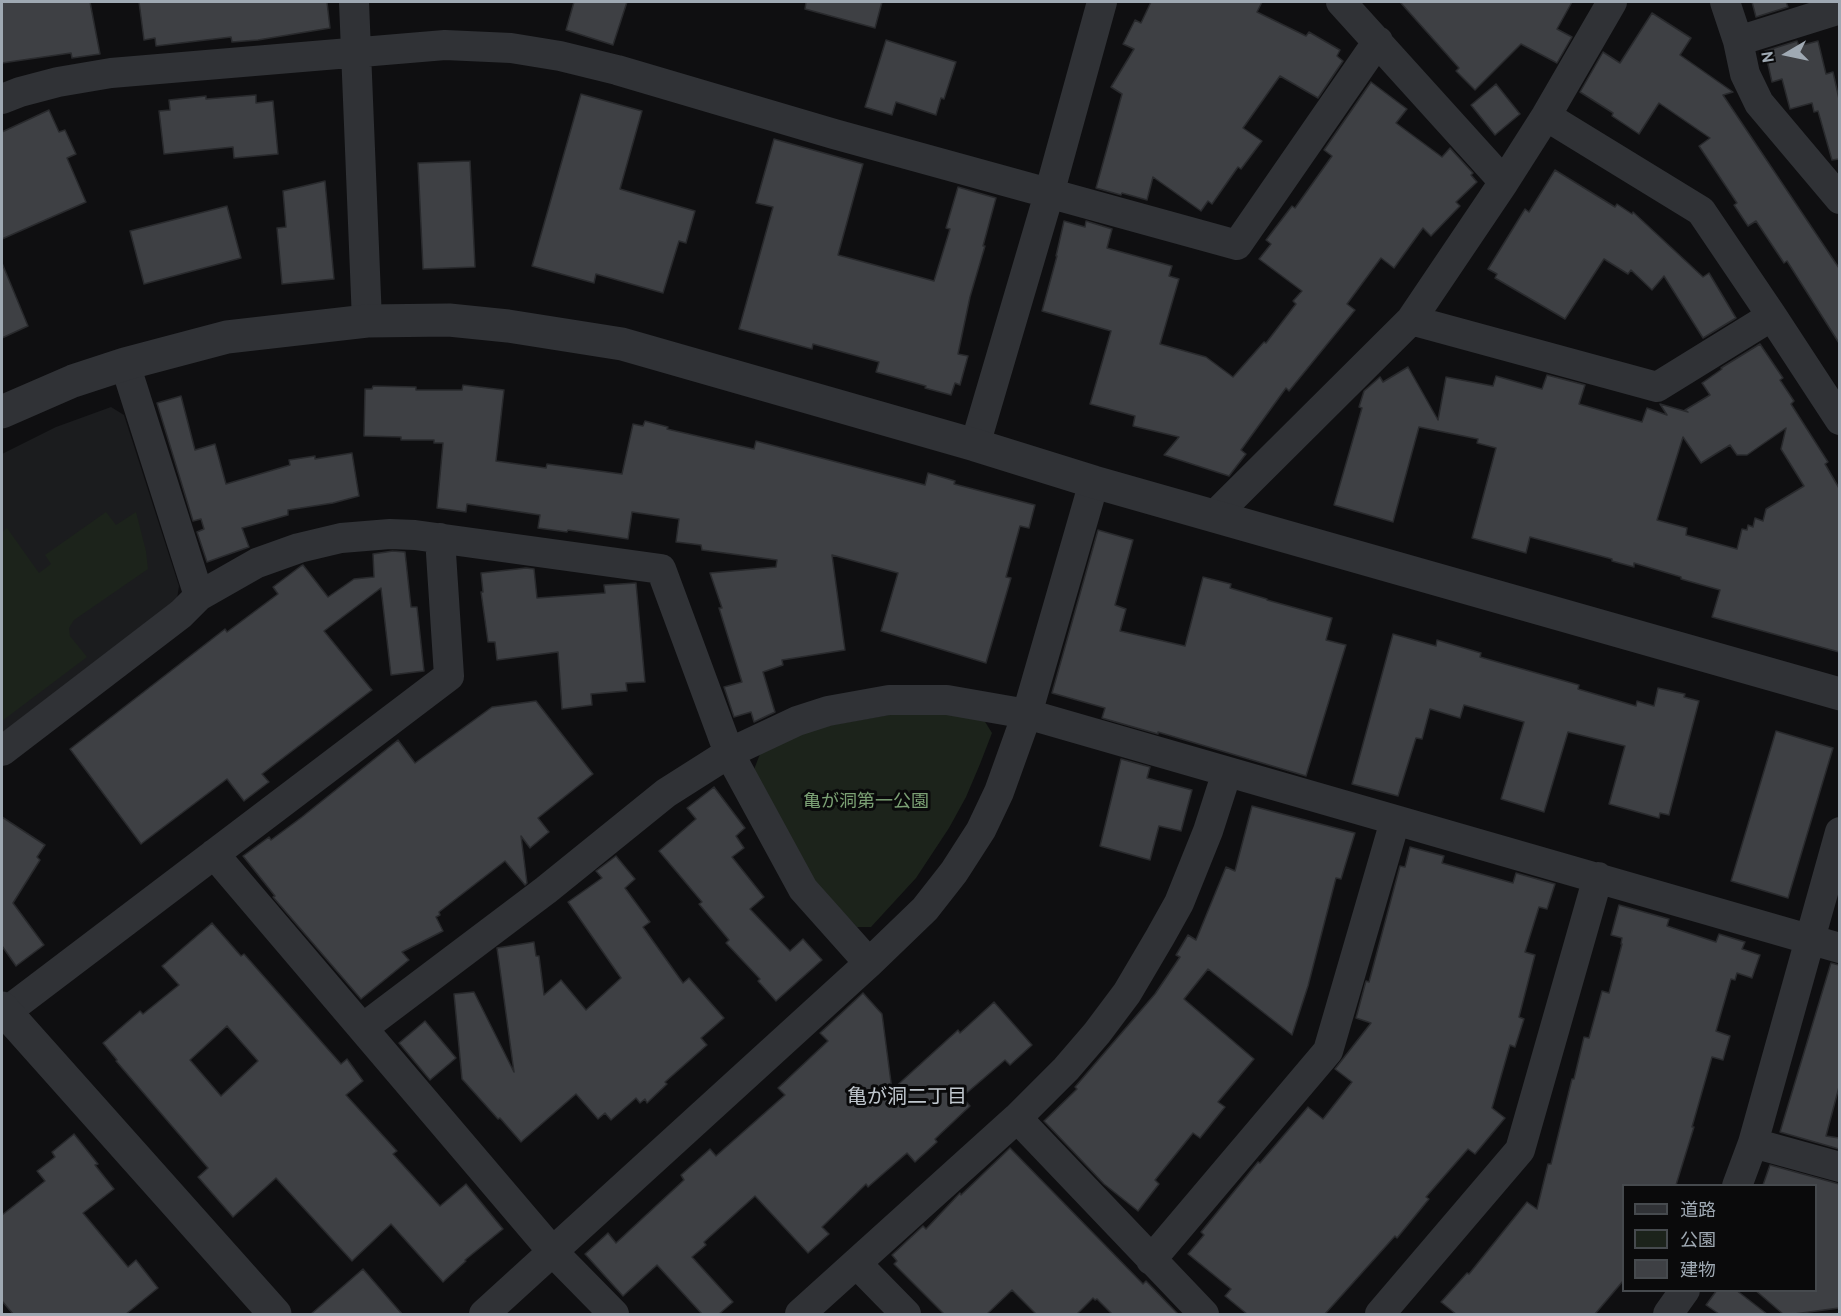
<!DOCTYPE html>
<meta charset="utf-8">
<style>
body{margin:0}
#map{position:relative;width:1841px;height:1316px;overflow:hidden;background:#0f0f11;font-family:Overpass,"Noto Sans JP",sans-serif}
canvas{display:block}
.frame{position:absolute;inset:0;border:3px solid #9fa9b3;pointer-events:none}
.legend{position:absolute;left:1622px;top:1184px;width:195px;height:108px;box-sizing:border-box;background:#0a0a0b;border:2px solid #464a4e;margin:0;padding:8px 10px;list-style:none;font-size:18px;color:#9fa9b3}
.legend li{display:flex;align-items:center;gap:12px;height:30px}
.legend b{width:30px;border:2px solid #464a4e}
.north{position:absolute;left:1757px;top:24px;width:60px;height:60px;-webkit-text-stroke:4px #0a0a0b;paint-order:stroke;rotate:261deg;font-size:16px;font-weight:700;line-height:24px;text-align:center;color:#9fa9b3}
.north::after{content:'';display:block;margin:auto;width:21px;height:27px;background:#9fa9b3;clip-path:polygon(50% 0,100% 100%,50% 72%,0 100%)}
</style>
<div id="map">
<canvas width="1841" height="1316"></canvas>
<div class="frame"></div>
<ul class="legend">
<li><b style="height:8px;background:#303236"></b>道路</li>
<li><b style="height:16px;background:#1c231b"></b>公園</li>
<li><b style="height:16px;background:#3e4044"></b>建物</li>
</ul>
<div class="north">N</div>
</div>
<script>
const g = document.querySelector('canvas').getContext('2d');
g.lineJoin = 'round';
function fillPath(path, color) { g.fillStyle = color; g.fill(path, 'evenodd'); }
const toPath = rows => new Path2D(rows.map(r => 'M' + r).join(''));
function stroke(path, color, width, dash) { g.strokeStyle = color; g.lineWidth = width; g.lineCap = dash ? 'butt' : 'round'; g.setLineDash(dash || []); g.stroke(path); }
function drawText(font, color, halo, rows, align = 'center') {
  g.font = font + ' Overpass,"Noto Sans JP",sans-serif'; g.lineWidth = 6; g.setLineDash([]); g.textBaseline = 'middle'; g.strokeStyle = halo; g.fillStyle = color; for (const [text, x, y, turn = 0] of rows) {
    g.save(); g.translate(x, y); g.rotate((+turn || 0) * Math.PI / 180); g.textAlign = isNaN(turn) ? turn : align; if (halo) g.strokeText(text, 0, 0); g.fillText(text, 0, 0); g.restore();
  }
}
fillPath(toPath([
 [111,407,124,415,179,586,177,599,2,733,2,454,56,427]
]), '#1b1c1e');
fillPath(toPath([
 [106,512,116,525,136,512,146,551,148,569,74,620,69,628,70,636,87,657,2,721,2,532,7,528,39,573,51,564,45,555],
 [947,713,984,720,992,733,980,764,966,797,949,828,916,878,871,927,857,927,811,879,753,772,760,754,802,733,831,725,895,714]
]), '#1c231b');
const building = toPath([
 [2,2,90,2,100,54,72,58,71,53,2,63,2,2],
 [139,2,327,2,330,28,258,40,232,42,231,37,156,46,155,38,144,40,139,2],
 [574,2,627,2,613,45,566,30,574,2],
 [806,2,882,2,875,28,805,9,806,2],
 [1151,2,1262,2,1257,12,1306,36,1309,32,1340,50,1337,56,1343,61,1318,98,1280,76,1243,128,1262,141,1241,169,1238,167,1212,204,1208,201,1201,211,1153,177,1147,200,1122,193,1121,195,1096,188,1122,94,1111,87,1134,49,1123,44,1135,20,1141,23,1151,2],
 [1400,2,1572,2,1557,29,1572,37,1557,63,1521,44,1475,90,1456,71,1459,68,1400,2],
 [1752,2,1786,2,1788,7,1756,17,1752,2],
 [1652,13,1691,38,1680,55,1733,92,1723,95,1839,268,1839,343,1787,261,1784,263,1756,221,1748,226,1734,205,1737,203,1699,146,1710,138,1659,103,1639,134,1612,116,1613,113,1580,92,1603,52,1620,63,1652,13],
 [886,40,956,62,944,99,941,98,936,115,896,102,892,115,865,107,886,40],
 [1797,41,1799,46,1818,41,1826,74,1833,72,1839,99,1839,159,1832,160,1818,111,1814,112,1812,103,1790,109,1782,79,1772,82,1765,51,1797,41],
 [1371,82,1407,109,1396,123,1442,157,1450,148,1473,173,1471,175,1477,182,1456,202,1460,206,1431,236,1423,228,1394,268,1381,258,1347,304,1355,310,1289,391,1286,388,1241,450,1246,454,1229,476,1164,455,1179,437,1133,426,1135,416,1090,404,1111,331,1042,311,1057,256,1056,256,1064,221,1085,227,1086,221,1112,229,1107,248,1172,266,1169,276,1179,279,1160,344,1206,357,1233,377,1264,342,1266,343,1296,304,1293,301,1302,291,1259,259,1271,244,1266,240,1292,206,1295,208,1332,156,1324,150,1371,82],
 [1496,84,1520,114,1495,135,1471,105,1496,84],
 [581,94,642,111,620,189,695,211,686,243,679,241,663,293,596,274,594,283,532,266,581,94],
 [256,95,256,103,273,101,278,154,234,158,233,147,164,154,159,111,170,110,169,100,206,96,206,99,256,95],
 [49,110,59,132,65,130,76,154,67,158,86,202,2,239,2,132,49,110],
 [774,139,863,164,838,255,934,281,950,229,946,228,958,187,996,198,983,246,985,246,970,297,958,354,968,356,960,385,955,383,951,395,925,388,926,386,876,372,879,362,813,344,812,349,739,329,773,207,756,203,774,139],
 [470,161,475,267,423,269,418,163,470,161],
 [1555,170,1615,207,1617,204,1632,214,1633,212,1703,277,1709,273,1736,318,1703,338,1664,276,1652,290,1631,270,1628,274,1604,259,1565,319,1495,278,1497,274,1488,269,1525,209,1529,212,1555,170],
 [325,181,334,279,282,284,277,228,286,227,283,191,325,181],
 [227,206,241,258,144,284,130,231,227,206],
 [2,263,28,326,2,338,2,263],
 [1760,344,1783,378,1780,380,1794,401,1791,404,1828,462,1825,464,1839,488,1839,652,1712,617,1720,590,1681,579,1681,577,1634,563,1634,567,1612,561,1612,559,1530,537,1526,553,1472,538,1496,448,1477,443,1478,439,1419,427,1393,522,1334,505,1362,408,1359,407,1364,391,1380,377,1383,382,1408,367,1438,420,1446,377,1493,386,1496,376,1542,389,1547,375,1585,385,1579,404,1642,422,1647,408,1667,415,1660,404,1688,412,1685,410,1710,395,1702,383,1722,369,1721,368,1760,344],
 [1786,428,1781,449,1804,486,1766,509,1763,521,1755,518,1753,527,1748,525,1747,530,1742,529,1737,549,1686,535,1687,528,1657,520,1683,437,1701,463,1730,445,1737,455,1747,455,1786,428],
 [463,385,504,390,496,461,546,468,547,464,622,474,633,424,643,426,645,421,668,427,667,429,754,449,756,441,925,485,928,473,955,481,954,484,1035,505,1029,528,1020,526,1006,577,1011,578,986,663,881,631,898,573,832,555,845,650,782,660,783,665,763,672,775,712,754,722,751,712,734,717,724,687,742,682,719,608,722,608,710,573,776,567,777,560,702,550,701,545,676,542,679,519,632,512,628,539,568,530,567,532,538,528,540,515,467,504,466,512,437,508,443,443,434,443,434,440,401,440,401,437,364,436,365,389,372,389,373,386,416,387,416,390,462,390,463,385],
 [181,396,195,450,215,444,226,484,290,465,289,460,315,456,315,459,352,453,359,496,333,503,288,510,288,515,242,528,249,547,207,562,197,532,204,529,201,519,193,521,157,403,181,396],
 [1098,530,1133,540,1115,605,1126,609,1120,631,1185,646,1203,577,1231,584,1230,588,1267,599,1267,600,1332,618,1326,640,1346,645,1306,776,1158,732,1158,734,1102,718,1105,708,1052,693,1098,530],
 [393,551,405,552,411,607,417,607,424,671,391,675,381,588,324,631,372,690,262,774,269,782,244,801,227,779,141,844,70,749,225,629,227,632,278,594,273,587,301,566,303,565,328,597,354,579,374,577,373,554,393,551],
 [526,568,534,569,537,598,605,593,604,585,636,583,645,682,626,683,627,691,591,694,592,705,562,709,558,652,497,660,495,642,488,642,481,592,483,592,481,573,526,568],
 [1393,634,1436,646,1437,640,1481,653,1480,657,1579,685,1578,689,1636,706,1637,701,1654,706,1658,688,1685,694,1684,697,1699,701,1669,815,1660,813,1659,818,1609,804,1625,746,1568,732,1544,812,1501,799,1524,722,1464,705,1460,718,1430,709,1422,739,1416,738,1398,796,1352,784,1393,634],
 [536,701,593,774,538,818,549,832,530,848,521,836,527,883,525,885,505,861,439,912,440,915,436,917,443,931,402,952,409,960,361,999,273,897,275,896,243,856,269,837,271,840,302,817,398,740,415,763,492,707,536,701],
 [1776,731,1833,748,1788,898,1731,881,1776,731],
 [1121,759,1150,767,1147,778,1192,790,1181,831,1159,826,1150,860,1100,846,1121,759],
 [714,787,745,828,736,836,744,848,732,857,764,897,750,909,790,951,803,939,822,960,776,1001,758,981,760,979,726,943,729,940,699,904,702,902,659,851,696,819,687,808,714,787],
 [1252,806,1355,833,1341,879,1336,878,1308,986,1292,1035,1208,969,1184,999,1254,1059,1218,1102,1225,1107,1200,1138,1193,1133,1155,1180,1159,1184,1138,1211,1104,1184,1044,1121,1077,1089,1075,1087,1155,994,1180,957,1176,955,1188,935,1196,940,1226,867,1235,871,1252,806],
 [2,817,45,845,37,857,40,860,13,903,44,945,16,966,2,946,2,817],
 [1410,847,1444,856,1442,863,1513,883,1516,873,1555,884,1547,909,1539,907,1525,952,1535,955,1519,1017,1524,1019,1515,1047,1510,1045,1492,1108,1505,1118,1475,1154,1468,1149,1426,1197,1429,1199,1397,1238,1395,1236,1325,1314,1247,1314,1225,1296,1231,1289,1188,1254,1204,1235,1201,1232,1258,1162,1260,1163,1308,1107,1323,1119,1352,1082,1335,1069,1371,1023,1356,1018,1366,981,1369,982,1400,866,1405,867,1410,847],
 [616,856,635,879,625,888,650,922,643,927,683,983,689,978,724,1018,701,1038,707,1045,665,1082,667,1084,647,1103,645,1099,640,1103,636,1098,611,1120,605,1113,598,1119,576,1094,521,1142,500,1118,498,1119,462,1079,454,994,474,992,514,1072,497,948,534,942,536,956,539,956,544,995,561,980,586,1010,621,978,568,902,602,878,596,871,616,856],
 [1619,905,1669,919,1667,926,1716,942,1719,934,1745,942,1742,949,1760,955,1752,978,1737,973,1735,980,1731,979,1716,1031,1730,1036,1723,1060,1712,1057,1692,1127,1694,1127,1676,1185,1623,1185,1623,1281,1595,1314,1456,1314,1441,1302,1467,1273,1469,1274,1527,1202,1537,1209,1548,1164,1551,1164,1572,1079,1574,1079,1584,1037,1589,1038,1602,991,1609,993,1622,944,1621,944,1622,938,1611,935,1619,905],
 [212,923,241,956,244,954,341,1064,347,1059,363,1081,346,1095,397,1151,393,1154,440,1206,466,1184,503,1229,465,1260,466,1261,443,1282,391,1224,352,1261,276,1178,233,1217,198,1177,208,1168,116,1061,117,1060,103,1043,140,1011,143,1014,179,985,162,966,212,923],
 [227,1026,258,1061,221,1096,190,1060,227,1026],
 [1831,963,1839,965,1839,1087,1826,1136,1839,1138,1839,1149,1780,1132,1831,963],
 [863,993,882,1014,892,1090,958,1030,960,1033,994,1002,1032,1045,1010,1065,1005,1060,962,1097,970,1106,935,1139,937,1142,915,1162,907,1153,868,1187,866,1184,822,1227,829,1234,808,1253,755,1196,704,1242,706,1245,692,1257,733,1302,719,1314,702,1314,657,1265,623,1296,585,1254,608,1233,616,1243,684,1180,681,1175,710,1149,716,1156,785,1095,778,1088,828,1041,820,1033,863,993],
 [425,1021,456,1058,430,1080,399,1043,425,1021],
 [74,1134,98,1164,95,1165,114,1189,83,1213,128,1267,136,1260,158,1288,126,1314,13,1314,2,1301,2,1215,45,1181,37,1171,55,1157,52,1152,74,1134],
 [1010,1148,1143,1284,1146,1281,1178,1314,1112,1314,1097,1299,1095,1300,1093,1298,1077,1314,1036,1314,1012,1290,987,1314,944,1314,894,1264,897,1261,892,1255,923,1226,926,1229,960,1193,961,1195,1010,1148],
 [1770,1165,1839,1184,1839,1308,1794,1314,1783,1314,1755,1290,1815,1290,1815,1185,1763,1185,1770,1165],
 [363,1269,402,1314,311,1314,363,1269],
 [1717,1290,1736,1290,1767,1314,1719,1314,1706,1305,1717,1290]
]);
fillPath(building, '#3e4044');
stroke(building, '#292a2d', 1.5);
stroke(toPath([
 [354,2,367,321],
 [1341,2,1504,182],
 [1725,2,1738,41,1745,74,1759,103,1840,199],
 [1738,41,1840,9],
 [2,99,20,92,58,82,111,73,445,45,511,48,560,56,617,70,834,134,1237,245,1378,41],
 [1546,116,1701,211,1772,316,1840,420],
 [1411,320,1657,387,1772,316],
 [125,364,199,596],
 [975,445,1049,194,1102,2],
 [1214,516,1411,320,1504,182,1546,116,1612,2],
 [2,751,181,614,199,596,257,563,299,548,341,538,390,534,415,535,661,569,729,753,803,889,869,963],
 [214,854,553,1252,614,1314],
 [2,1015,449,676,440,538],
 [363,1028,546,890,666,793,729,753,797,721,828,711,889,700,947,700,1027,714,1840,948],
 [1017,1118,1204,1314],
 [1753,1143,1840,1167],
 [1737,1186,1753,1143,1840,832],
 [1151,1260,1328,1051,1395,821],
 [857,1264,906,1314],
 [484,1314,869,963,925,909,954,872,981,830,999,792,1027,714,1094,482],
 [800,1314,1017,1118,1066,1069,1097,1033,1127,993,1160,937,1179,903,1208,831,1227,772],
 [1380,1314,1520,1150,1598,877],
 [1668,1314,1685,1290]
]), '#303236', 30);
stroke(toPath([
 [2,412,73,381,125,364,227,337,367,321,449,320,508,326,622,344,975,445,1094,482,1840,694],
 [2,1008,275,1314]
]), '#303236', 33);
drawText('18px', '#7ba074', '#0a0a0b', [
 ["亀が洞第一公園",866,803]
]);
drawText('20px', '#c0c7ce', '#0a0a0b', [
 ["亀が洞二丁目",907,1099]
]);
</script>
